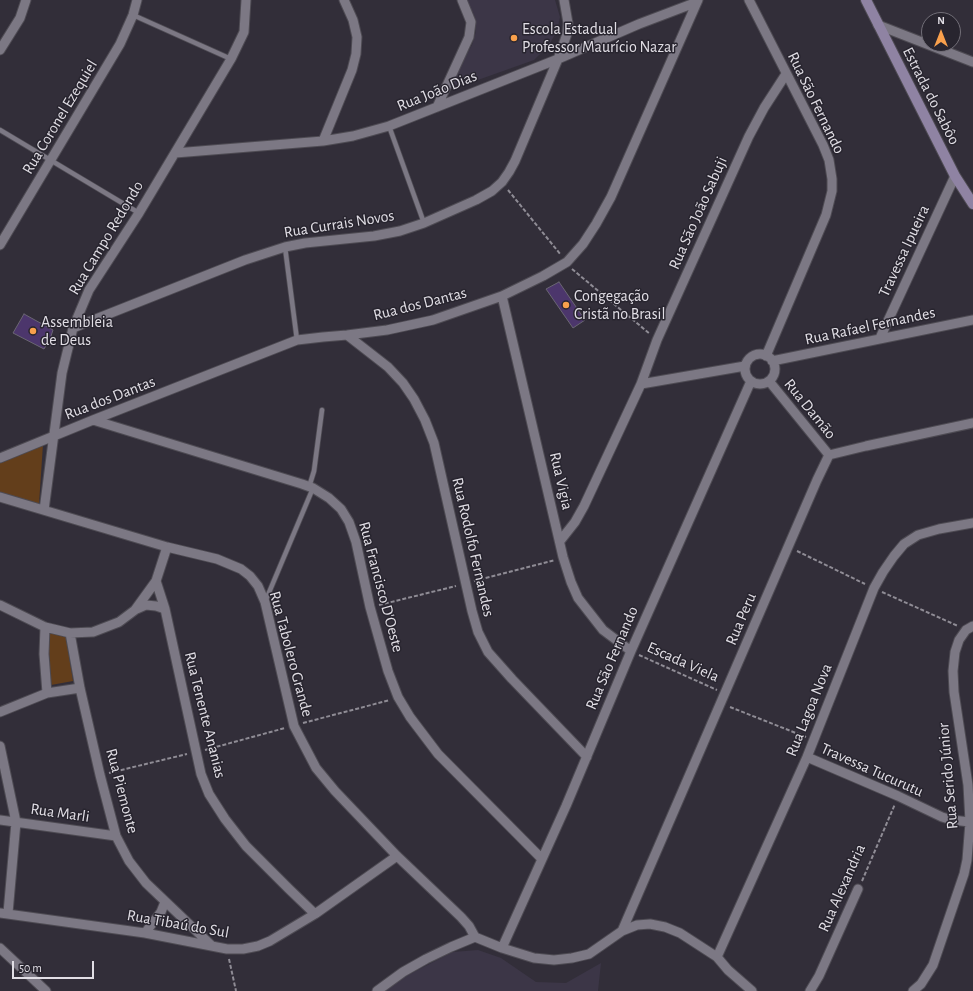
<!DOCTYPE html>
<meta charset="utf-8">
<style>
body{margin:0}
#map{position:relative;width:973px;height:991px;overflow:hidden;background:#322e39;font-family:"Alegreya Sans",sans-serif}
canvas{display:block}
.north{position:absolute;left:921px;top:12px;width:40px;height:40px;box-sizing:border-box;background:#28252f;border:1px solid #726f78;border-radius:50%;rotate:0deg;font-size:11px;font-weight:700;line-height:16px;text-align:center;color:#e1dee5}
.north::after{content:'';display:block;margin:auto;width:14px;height:18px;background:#f9a04c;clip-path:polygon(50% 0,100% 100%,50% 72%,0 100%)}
.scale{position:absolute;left:12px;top:961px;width:82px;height:18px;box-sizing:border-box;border:2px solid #e1dee5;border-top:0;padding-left:5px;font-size:12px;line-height:14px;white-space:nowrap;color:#e1dee5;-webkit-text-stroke:3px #28252f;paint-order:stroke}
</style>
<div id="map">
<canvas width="973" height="991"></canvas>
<div class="north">N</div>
<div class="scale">50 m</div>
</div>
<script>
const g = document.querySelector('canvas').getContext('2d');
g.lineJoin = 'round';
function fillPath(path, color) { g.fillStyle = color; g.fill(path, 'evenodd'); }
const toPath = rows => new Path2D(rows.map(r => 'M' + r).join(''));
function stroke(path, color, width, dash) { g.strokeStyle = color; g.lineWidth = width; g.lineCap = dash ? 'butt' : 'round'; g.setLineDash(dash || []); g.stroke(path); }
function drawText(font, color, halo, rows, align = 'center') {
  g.font = font + ' "Alegreya Sans",sans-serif'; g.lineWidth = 3; g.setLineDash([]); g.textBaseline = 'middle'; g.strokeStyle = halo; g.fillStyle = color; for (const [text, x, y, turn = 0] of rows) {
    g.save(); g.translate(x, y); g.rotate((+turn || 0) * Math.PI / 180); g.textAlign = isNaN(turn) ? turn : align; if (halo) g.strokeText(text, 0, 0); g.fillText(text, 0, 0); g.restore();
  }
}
fillPath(toPath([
 [465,0,555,0,560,17,557,31,549,45,534,60,461,86,457,86,454,83,453,78,472,45,476,31,474,15],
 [478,950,501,958,536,982,566,983,601,963,598,991,384,991,392,983,453,952]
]), '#3c3647');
fillPath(toPath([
 [43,444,39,504,0,493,0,462],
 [48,632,66,637,73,681,51,685]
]), '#633e1b');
const building = toPath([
 [559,282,585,320,573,328,546,289,559,282],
 [24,314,53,330,51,336,55,338,51,346,47,344,44,349,13,333,24,314]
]);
fillPath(building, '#4c366c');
stroke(building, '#6a6672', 1);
const lane = toPath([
 [133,15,231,59],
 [389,126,424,223],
 [0,130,139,213],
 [285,247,297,340],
 [309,487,314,471,322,410],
 [265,602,313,488]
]);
const street = toPath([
 [749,0,823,145,829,160,832,179,832,191,826,215,766,356],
 [878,25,973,62],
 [0,50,20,18,26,0],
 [437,107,469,37,471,22,462,0],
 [323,141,352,70,356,54,357,37,353,20,344,0],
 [175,153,323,141,353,136,389,126,558,59,639,24,697,2],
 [0,245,120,44,133,15,137,0],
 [502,296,563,557,571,582,578,598,603,630,631,651],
 [73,328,245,260,285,247,305,243,374,236,400,231,424,223,476,200,492,191,502,182,509,172,515,161,558,59,567,34,568,23,564,0],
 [347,335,388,367,403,383,414,399,425,420,434,443,472,611,478,632,488,652,512,679,587,757],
 [880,338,955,176],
 '745 369a15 15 0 1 1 30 0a15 15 0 1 1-30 0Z',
 [772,361,973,320],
 [769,381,829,455],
 [641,384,745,366],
 [93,420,302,484,313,488,329,498,341,509,349,522,356,542,370,607,388,671,398,697,410,717,438,754,542,859],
 [0,458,93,420,297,340,323,337,347,335,387,330,433,320,502,296,543,276,567,262,583,244,596,224,611,197,698,0],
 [0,497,167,547,217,559,241,569,250,576,258,586,265,602,294,726,316,768,335,791,397,856,461,917,469,926,475,937],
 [44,510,62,373,73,328,89,290,139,213,231,59,244,32,246,0],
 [560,541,575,522,584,506,641,384,657,340,749,136,764,108,786,74],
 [156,581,165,609,201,774,209,794,225,819,246,846,289,889,315,914],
 [0,605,45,627,70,633,93,632,119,622,135,610,156,581,167,547],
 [137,609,146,605,156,606,165,609],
 [45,627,44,654,47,693],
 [70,633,80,688,100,775,116,836,129,861,146,883,212,946],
 [0,712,47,693,80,688],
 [0,746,16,822,8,913],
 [807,757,898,796,942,817,952,820,970,822],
 [0,820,116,836],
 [0,913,145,933,227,949,243,949,258,946,270,941,315,914,397,856],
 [622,931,817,480,829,455,866,446,973,423],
 [145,933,161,912,165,902],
 [475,937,502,948,534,958,554,960,572,958,589,954,622,931,637,925,650,924,665,927,680,933,717,957,728,970,752,991],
 [0,948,46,991],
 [502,948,566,806,631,651,751,381],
 [717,957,807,757,874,588,883,572,894,556,904,544,918,535,939,529,973,523],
 [377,991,403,972,426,959,451,947,475,937],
 [810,991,819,976,858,889],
 [913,991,921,984,933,965,964,874,967,860,970,822,968,785,954,692,953,671,955,652,959,640,966,630,973,626]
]);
const secondary = toPath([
 [866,0,955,176,973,204]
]);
stroke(lane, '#4e4b53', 6);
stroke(street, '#4e4b53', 11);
stroke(secondary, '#4e4b53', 12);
stroke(toPath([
 [508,190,561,255],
 [572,269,650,334],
 [797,551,865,584],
 [474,581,555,560],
 [882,592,958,626],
 [379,605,456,586],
 [639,655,717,690],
 [730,707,806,737],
 [303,723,390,700],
 [205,750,285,728],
 [109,773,187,754],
 [862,881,895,804],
 [229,959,236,991]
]), '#8f8c95', 2, [4, 2]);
stroke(lane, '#7c7884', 4.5);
stroke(street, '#7c7884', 9);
stroke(secondary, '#8f83a3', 10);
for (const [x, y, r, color] of [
 [514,38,4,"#f9a04c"],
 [566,305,4,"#f9a04c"],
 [33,331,4,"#f9a04c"]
]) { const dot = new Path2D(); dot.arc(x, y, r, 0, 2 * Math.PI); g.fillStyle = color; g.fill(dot); stroke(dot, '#28252f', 1.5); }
drawText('16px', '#e1dee5', '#28252f', [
 ["Escola Estadual",522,29],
 ["Professor Maurício Nazar",522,47],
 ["Congegação",574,296],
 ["Cristã no Brasil",574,314],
 ["Assembleia",41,322],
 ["de Deus",41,340]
], 'left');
drawText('16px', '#e1dee5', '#28252f', [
 ["Rua João Dias",437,91,-22],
 ["Estrada do Sabôo",931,96,63],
 ["Rua São Fernando",816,103,64],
 ["Rua Coronel Ezequiel",60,117,-59],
 ["Rua São João Sabuji",698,213,-66],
 ["Rua Currais Novos",339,224,-9],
 ["Rua Campo Redondo",106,238,-59],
 ["Travessa Ipueira",904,251,-65],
 ["Rua dos Dantas",420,304,-14],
 ["Rua Rafael Fernandes",870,326,-12],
 ["Rua dos Dantas",110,398,-21],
 ["Rua Damão",810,409,51],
 ["Rua Vigia",561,481,77],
 ["Rua Rodolfo Fernandes",473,547,77],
 ["Rua Francisco D'Oeste",381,587,75],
 ["Rua Peru",741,619,-67],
 ["Rua Tabolero Grande",291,654,75],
 ["Rua São Fernando",612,658,-67],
 ["Escada Viela",683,662,24],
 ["Rua Lagoa Nova",809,710,-68],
 ["Rua Tenente Ananias",205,715,76],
 ["Travessa Tucurutu",872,770,24],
 ["Rua Serido Júnior",948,776,-95],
 ["Rua Piemonte",122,791,75],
 ["Rua Marli",60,813,8],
 ["Rua Alexandria",842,888,-66],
 ["Rua Tibaú do Sul",178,924,10]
]);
</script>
